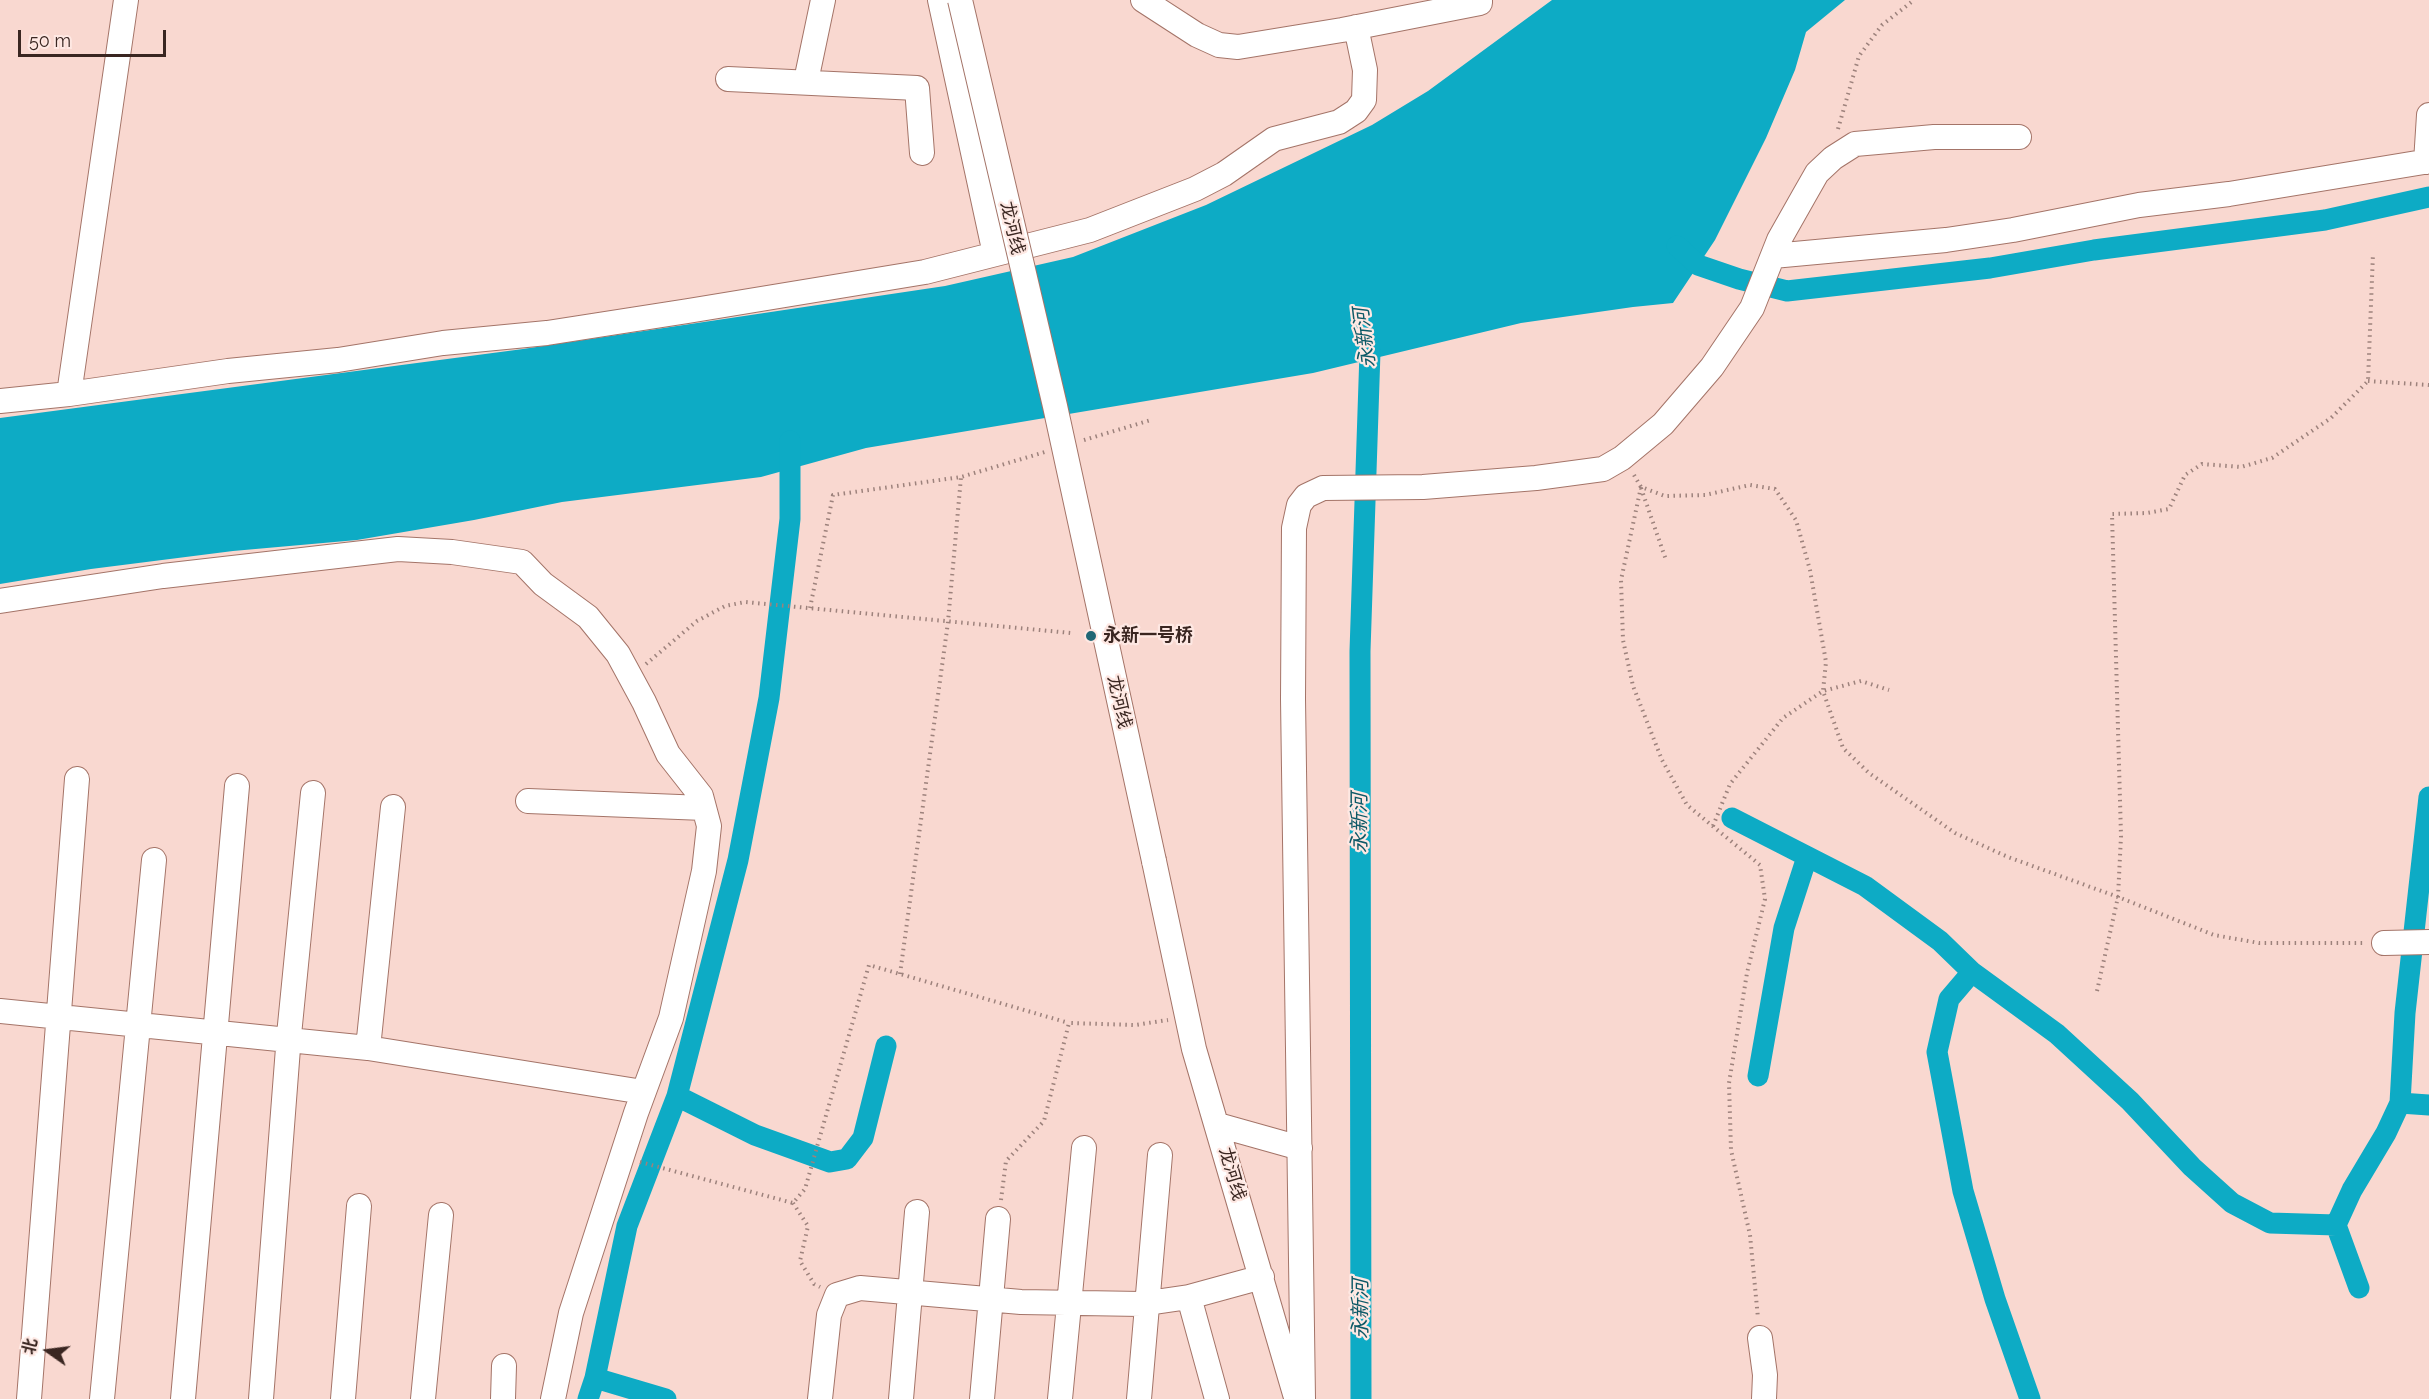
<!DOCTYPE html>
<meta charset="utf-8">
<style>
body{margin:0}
#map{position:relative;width:2429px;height:1399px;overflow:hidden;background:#f9d8d0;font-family:Raleway,"Noto Sans SC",sans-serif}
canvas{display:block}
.north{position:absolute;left:18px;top:1321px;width:60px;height:60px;-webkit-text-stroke:4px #fee8e3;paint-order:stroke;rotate:284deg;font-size:16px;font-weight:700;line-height:24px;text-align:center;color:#3a2621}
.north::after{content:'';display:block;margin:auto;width:21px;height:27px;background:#3a2621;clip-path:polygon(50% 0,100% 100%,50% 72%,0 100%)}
.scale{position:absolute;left:18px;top:30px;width:148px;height:27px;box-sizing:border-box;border:3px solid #3a2621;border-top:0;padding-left:8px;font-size:18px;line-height:21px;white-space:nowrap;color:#3a2621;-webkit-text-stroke:4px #fee8e3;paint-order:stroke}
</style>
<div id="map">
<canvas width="2429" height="1399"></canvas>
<div class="north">北</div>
<div class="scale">50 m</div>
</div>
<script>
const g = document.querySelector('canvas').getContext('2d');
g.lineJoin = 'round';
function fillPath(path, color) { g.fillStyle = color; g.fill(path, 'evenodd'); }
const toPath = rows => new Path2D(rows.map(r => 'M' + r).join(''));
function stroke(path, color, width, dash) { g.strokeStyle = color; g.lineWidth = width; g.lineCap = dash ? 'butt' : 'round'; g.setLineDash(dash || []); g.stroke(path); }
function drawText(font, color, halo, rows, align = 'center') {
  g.font = font + ' Raleway,"Noto Sans SC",sans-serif'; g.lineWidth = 4.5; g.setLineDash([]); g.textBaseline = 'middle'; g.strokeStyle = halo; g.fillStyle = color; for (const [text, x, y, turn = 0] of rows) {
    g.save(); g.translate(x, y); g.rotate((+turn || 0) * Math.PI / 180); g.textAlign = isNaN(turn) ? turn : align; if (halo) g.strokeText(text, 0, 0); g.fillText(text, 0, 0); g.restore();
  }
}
fillPath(toPath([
 [1552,0,1845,0,1806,32,1795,70,1766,138,1715,240,1673,303,1633,307,1521,323,1313,373,866,448,761,477,562,502,474,520,357,540,233,551,91,569,0,584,0,418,523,349,945,286,1073,257,1206,205,1372,125,1428,91]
]), '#0dabc5');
stroke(toPath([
 [1677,246,1698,265,1739,279,1787,291,1990,268,2094,250,2325,220,2429,197],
 [1732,818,1865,886,1940,941,1972,972,2057,1034,2130,1101,2192,1167,2232,1203,2270,1223,2336,1225],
 [1972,972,1949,999,1937,1052,1963,1191,1995,1299,2030,1399],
 [1758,1076,1784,928,1807,857],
 [677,1096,755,1135,830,1162,847,1159,863,1138,886,1046],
 [2400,1103,2429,1105],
 [2359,1288,2336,1225,2352,1190,2386,1133,2400,1103,2405,1013,2429,797],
 [595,1378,666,1399],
 [588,1399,595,1378,627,1226,677,1096,738,860,769,698,790,519,790,441],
 [1361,1399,1360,651,1370,352,1366,330]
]), '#0dabc5', 21);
const minor = toPath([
 [940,0,995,254],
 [1143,0,1197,35,1219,45,1238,47,1342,30,1480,3,1480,0],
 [728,79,917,88,922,153],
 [806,81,823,0],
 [2426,162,2429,115],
 [1773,256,1946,240,2013,230,2139,205,2229,194,2429,161],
 [69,394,126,0],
 [0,401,69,394,228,371,338,360,443,343,547,333,688,311,925,272,1090,230,1195,189,1224,174,1274,139,1339,122,1356,111,1364,100,1365,70,1356,27],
 [0,601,163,576,398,549,452,552,522,562,543,584,588,617,618,654,644,702,668,754,701,796,709,826,704,871,671,1018,636,1113,571,1313,553,1399],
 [528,801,704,808],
 [1154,861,1194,1049,1295,1394],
 [2384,943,2429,942],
 [0,1011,368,1048,643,1092],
 [368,1048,393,807],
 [1218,1125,1300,1148],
 [1189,1297,1217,1399],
 [1760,1338,1765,1375,1764,1399],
 [29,1399,77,779],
 [102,1399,154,860],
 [183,1399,237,786],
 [261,1399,289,1035,313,793],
 [343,1399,359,1206],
 [423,1399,441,1215],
 [503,1399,504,1366],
 [820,1399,829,1315,837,1295,860,1288,1021,1302,1141,1304,1189,1297,1262,1277],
 [901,1399,917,1212],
 [982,1399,998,1219],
 [1060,1399,1084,1148],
 [1139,1399,1160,1155],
 [1303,1399,1293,699,1294,528,1299,505,1306,496,1323,488,1423,487,1536,478,1603,469,1622,458,1663,424,1712,367,1752,308,1779,240,1805,194,1817,173,1833,158,1855,144,1934,137,2019,137]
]);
stroke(minor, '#a47468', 26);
stroke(toPath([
 [1838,129,1859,56,1882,25,1914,0],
 [2368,381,2429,385],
 [1084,440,1151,420],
 [1634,475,1641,487,1665,496,1705,495,1750,485,1775,489,1796,520,1810,570,1826,662,1823,691,1843,748,1869,773,1955,833,2008,857,2118,897,2214,935,2259,943,2365,943],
 [1641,487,1621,580,1623,640,1633,686,1662,760,1687,805,1760,865,1765,899,1747,973,1729,1083,1731,1150,1750,1235,1758,1318],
 [1641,488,1666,560],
 [810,608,833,495,961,477,1045,452],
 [646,664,697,621,725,606,745,602,1071,633],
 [1713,826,1730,784,1783,718,1823,691,1861,681,1889,690],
 [900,974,948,622,961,477],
 [2097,991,2118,897,2121,836,2112,514,2147,513,2169,509,2185,475,2202,464,2241,467,2272,458,2331,418,2368,381,2373,253],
 [640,1162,793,1203,805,1189,869,965,1069,1023],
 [1001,1200,1006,1161,1044,1121,1069,1023,1135,1025,1168,1020],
 [793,1203,808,1226,800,1261,814,1284,820,1287]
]), '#9d827c', 4, [1.5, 4.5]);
stroke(minor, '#fff', 24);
const minorBridge = toPath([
 [960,0,1055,406,1154,861]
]);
stroke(minorBridge, '#a47468', 26, []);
stroke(minorBridge, '#fff', 24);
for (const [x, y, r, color] of [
 [1091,636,6,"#206775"]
]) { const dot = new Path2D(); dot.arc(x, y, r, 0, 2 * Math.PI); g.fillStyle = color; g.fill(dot); stroke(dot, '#fee8e3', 2); }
drawText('18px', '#3a2621', '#fee8e3', [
 ["龙河线",1012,228,77],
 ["龙河线",1119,702,77],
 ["龙河线",1232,1174,74]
]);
drawText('bold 18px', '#3a2621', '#fee8e3', [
 ["永新一号桥",1103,636]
], 'left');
drawText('italic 20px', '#0d5967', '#fee8e3', [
 ["永新河",1365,338,-97],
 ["永新河",1360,823,-90],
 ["永新河",1361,1309,-90]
]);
</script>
